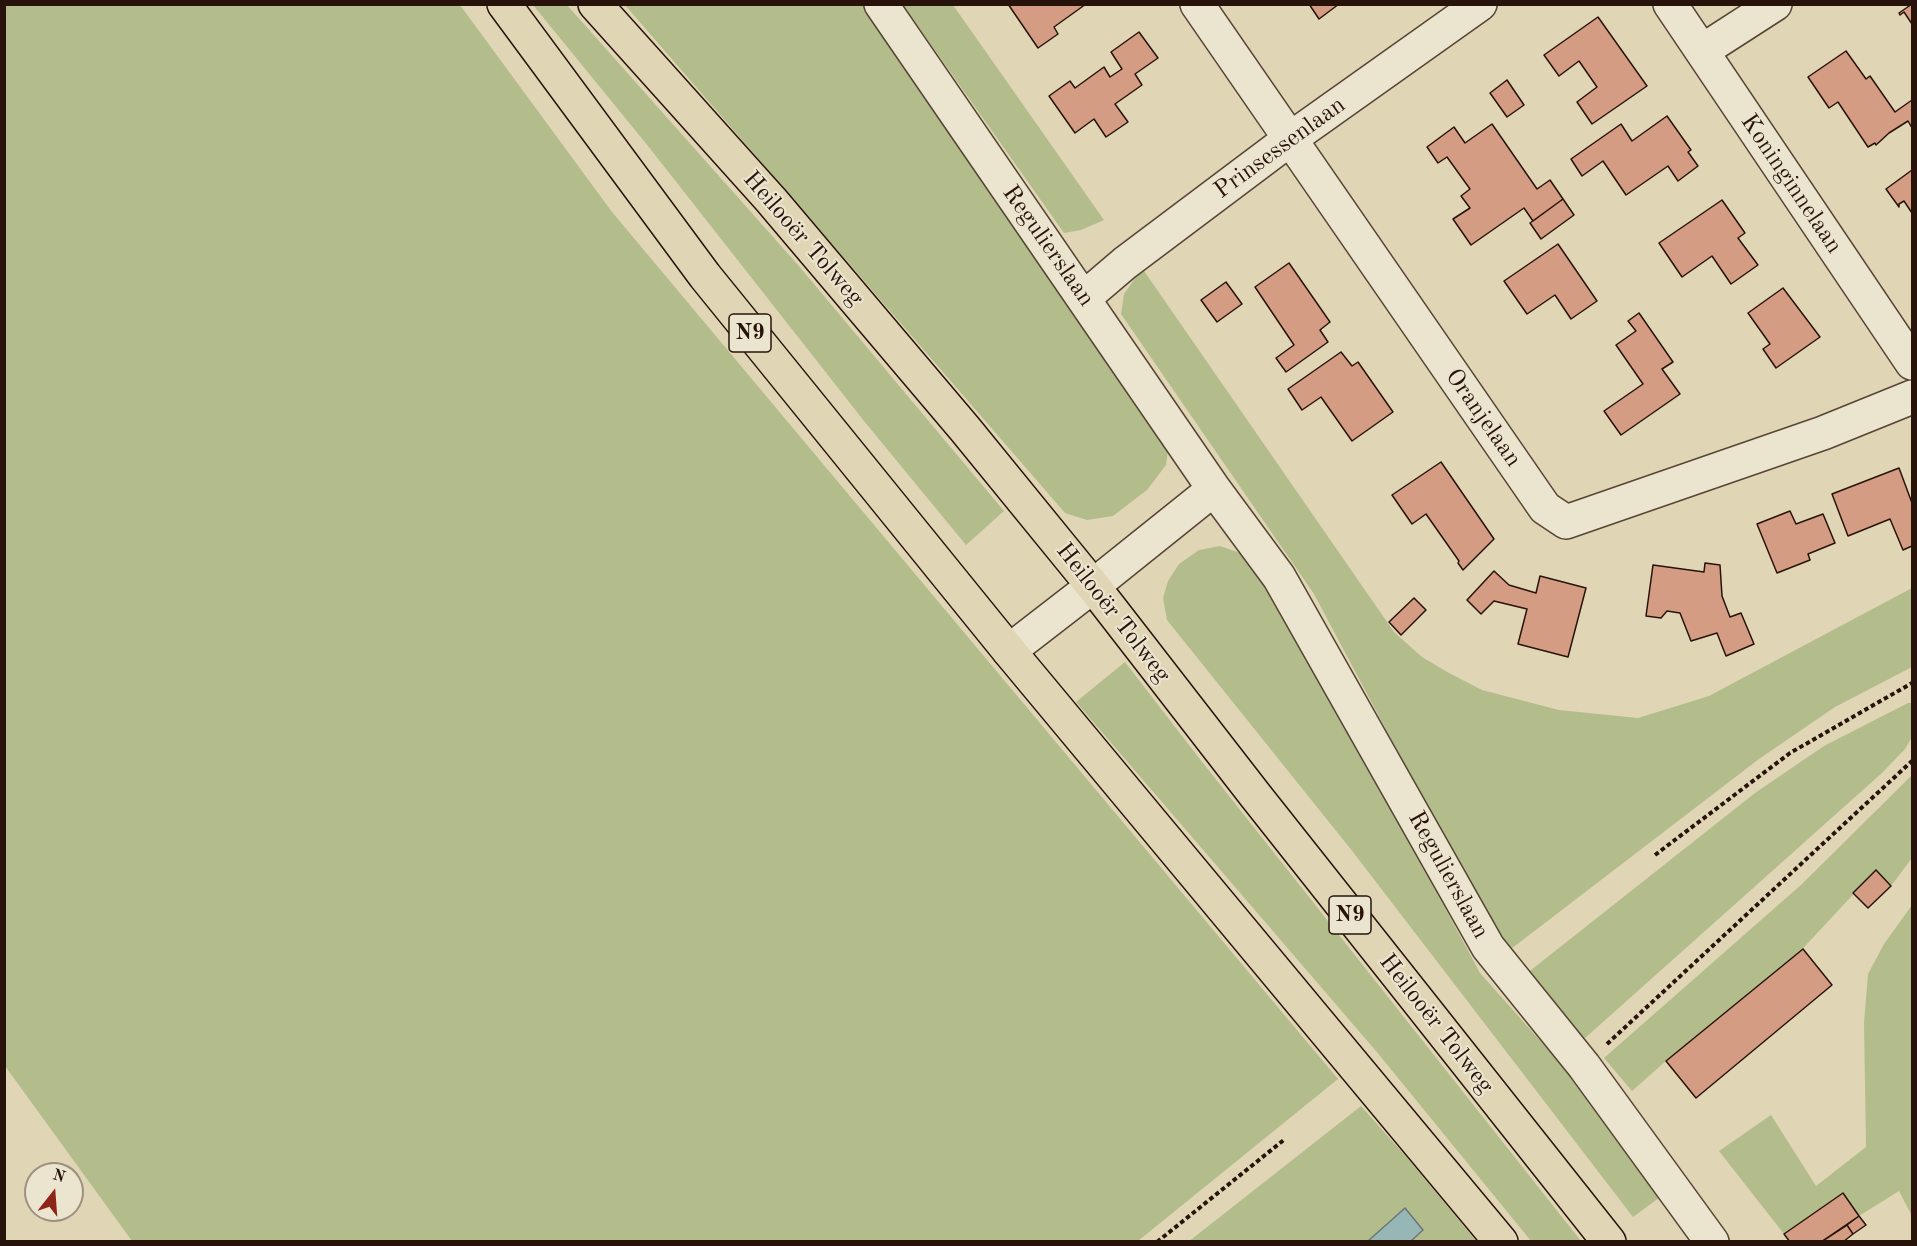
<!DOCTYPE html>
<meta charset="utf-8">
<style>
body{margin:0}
#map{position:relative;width:1917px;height:1246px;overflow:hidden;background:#e0d5b4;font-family:"Old Standard TT",serif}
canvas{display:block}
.frame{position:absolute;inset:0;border:6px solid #28130b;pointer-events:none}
.north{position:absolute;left:24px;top:1162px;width:60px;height:60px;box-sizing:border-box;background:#ebe4ce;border:2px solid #9d9080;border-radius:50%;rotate:17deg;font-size:16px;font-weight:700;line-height:24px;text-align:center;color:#28130b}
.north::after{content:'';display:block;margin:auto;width:21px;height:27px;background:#8f2418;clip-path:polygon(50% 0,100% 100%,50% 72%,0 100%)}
</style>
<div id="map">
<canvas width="1917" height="1246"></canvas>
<div class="frame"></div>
<div class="north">N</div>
</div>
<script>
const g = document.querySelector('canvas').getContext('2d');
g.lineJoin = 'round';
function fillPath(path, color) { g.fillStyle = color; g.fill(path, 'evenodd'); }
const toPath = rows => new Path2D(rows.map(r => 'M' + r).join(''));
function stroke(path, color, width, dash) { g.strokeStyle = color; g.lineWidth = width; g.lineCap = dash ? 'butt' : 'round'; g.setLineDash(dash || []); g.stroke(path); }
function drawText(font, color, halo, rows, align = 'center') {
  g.font = font + ' "Old Standard TT",serif'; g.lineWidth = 4.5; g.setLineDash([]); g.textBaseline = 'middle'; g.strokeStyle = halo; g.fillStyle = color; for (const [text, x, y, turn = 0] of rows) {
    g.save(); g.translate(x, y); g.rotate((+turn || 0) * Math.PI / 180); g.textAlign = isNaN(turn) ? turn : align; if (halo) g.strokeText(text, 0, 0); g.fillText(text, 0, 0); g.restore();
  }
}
fillPath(toPath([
 [4,5,460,5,612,212,1338,1079,1138,1241,132,1241,5,1066],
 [533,5,567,5,798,265,1004,511,966,545,864,421,648,146],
 [625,5,866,5,1168,450,1166,465,1147,490,1113,516,1087,520,1065,513],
 [903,5,953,5,1104,220,1081,230,1064,233],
 [1142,268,1394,632,1422,657,1449,673,1482,690,1559,710,1638,718,1709,696,1912,588,1912,667,1835,707,1759,759,1507,952,1486,918,1314,594,1121,314,1124,294],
 [1220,546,1240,553,1257,565,1275,591,1480,973,1585,1091,1663,1195,1633,1217,1353,852,1167,620,1163,598,1168,581,1179,564,1199,550],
 [1125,662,1199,758,1581,1241,1531,1241,1376,1051,1076,702],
 [1908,703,1912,703,1912,737,1905,749,1882,773,1584,1039,1526,974,1755,793,1824,746],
 [1912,775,1912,858,1891,886,1876,870,1793,959,1666,1061,1632,1091,1604,1058,1802,884],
 [1912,905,1912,1216,1899,1191,1859,1216,1842,1193,1784,1234,1719,1151,1771,1115,1816,1186,1866,1147,1864,1023,1868,974,1884,944],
 [1361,1106,1409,1160,1476,1241,1411,1241,1423,1230,1405,1208,1368,1241,1188,1242]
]), '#b3bd8c');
const water = toPath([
 [1405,1208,1423,1230,1411,1241,1368,1241,1405,1208]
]);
fillPath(water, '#97b6b6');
stroke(water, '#6b7572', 1.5);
const building = toPath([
 [1008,4,1086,4,1054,27,1058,34,1038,48,1008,4],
 [1309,4,1339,4,1319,19,1309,4],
 [1912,4,1912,24,1904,12,1900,15,1899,13,1912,4],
 [1598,17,1647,86,1592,124,1577,102,1597,87,1579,61,1559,76,1544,55,1598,17],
 [1139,32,1158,58,1135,74,1142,85,1115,104,1128,122,1106,137,1094,119,1075,133,1049,96,1070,81,1075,88,1104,67,1110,77,1122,69,1111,52,1139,32],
 [1846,51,1866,79,1870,76,1895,112,1912,100,1912,128,1908,121,1889,133,1876,145,1875,143,1868,147,1838,102,1829,108,1808,77,1846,51],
 [1507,80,1524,105,1507,117,1490,93,1507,80],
 [1667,116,1691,150,1688,152,1698,166,1678,181,1668,166,1626,195,1603,161,1582,176,1571,159,1621,124,1632,141,1667,116],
 [1492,124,1537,189,1550,180,1563,199,1533,221,1524,208,1471,245,1453,219,1470,208,1461,196,1470,189,1447,157,1438,163,1427,147,1454,127,1465,143,1492,124],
 [1912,170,1912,213,1904,201,1899,204,1899,207,1886,189,1912,170],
 [1563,199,1574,215,1541,239,1530,223,1563,199],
 [1722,200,1745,233,1738,238,1758,265,1731,284,1712,256,1682,277,1659,243,1722,200],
 [1558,244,1597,301,1571,319,1555,295,1527,314,1504,281,1558,244],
 [1289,263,1330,322,1320,330,1328,342,1286,372,1276,358,1294,345,1255,287,1289,263],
 [1226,282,1242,304,1217,322,1201,300,1226,282],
 [1783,288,1820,337,1776,368,1763,349,1770,344,1748,313,1783,288],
 [1639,313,1673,362,1662,369,1680,394,1621,435,1604,411,1643,384,1616,345,1636,331,1628,321,1639,313],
 [1341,352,1352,366,1358,362,1393,412,1352,441,1321,397,1302,410,1288,389,1341,352],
 [1441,462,1494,539,1463,570,1458,563,1459,561,1426,514,1412,524,1392,495,1441,462],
 [1899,468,1912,503,1912,546,1903,550,1890,519,1848,536,1832,494,1899,468],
 [1790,511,1796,524,1823,514,1835,543,1808,554,1810,560,1777,573,1757,524,1790,511],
 [1705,563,1720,565,1722,596,1730,617,1741,613,1754,644,1726,656,1717,633,1691,641,1680,613,1667,611,1661,618,1646,616,1653,565,1704,572,1705,563],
 [1494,571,1509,585,1536,593,1540,576,1586,588,1568,657,1518,644,1527,609,1494,601,1481,614,1467,600,1494,571],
 [1414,598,1426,610,1401,635,1389,622,1414,598],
 [1876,870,1891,886,1868,908,1853,893,1876,870],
 [1803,949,1832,985,1696,1098,1666,1061,1803,949],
 [1843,1193,1859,1216,1821,1242,1790,1242,1784,1234,1843,1193],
 [1859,1216,1866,1225,1853,1234,1847,1225,1859,1216],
 [1847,1225,1853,1234,1843,1242,1821,1242,1847,1225]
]);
fillPath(building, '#d59c84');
stroke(building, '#28130b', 1.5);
const minor = toPath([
 [881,4,1214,489,1279,577,1488,947,1584,1066,1712,1242],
 [1197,4,1545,508,1566,522,1823,433,1912,397],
 [1670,4,1912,363],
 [1702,51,1775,4],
 [1084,298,1125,263,1290,139,1480,4],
 [1009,651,1093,586,1214,489]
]);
const highway = toPath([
 [504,4,705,276,1009,651,1501,1242],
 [595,4,771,200,965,429,1093,586,1255,795,1609,1242]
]);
stroke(minor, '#564435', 36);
stroke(highway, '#28130b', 36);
stroke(toPath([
 [1655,855,1790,753,1912,683],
 [1607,1044,1912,761],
 [1157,1242,1285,1139]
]), '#28130b', 4, [4.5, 3]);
stroke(minor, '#ebe4ce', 33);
stroke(highway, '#e0d5b4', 33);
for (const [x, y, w] of [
 [750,333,42],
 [1350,915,42]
]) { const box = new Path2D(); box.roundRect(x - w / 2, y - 19, w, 38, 4.5); g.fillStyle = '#ebe4ce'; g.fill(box); stroke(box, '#28130b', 1.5); }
drawText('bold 22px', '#28130b', null, [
 ["N9",750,333],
 ["N9",1350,915]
]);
drawText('24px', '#28130b', '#ebe4ce', [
 ["Prinsessenlaan",1280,148,-36],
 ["Koninginnelaan",1791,184,56],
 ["Heilooër Tolweg",803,239,49],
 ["Regulierslaan",1048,246,55],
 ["Oranjelaan",1483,418,55],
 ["Heilooër Tolweg",1113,613,52],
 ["Regulierslaan",1448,875,61],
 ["Heilooër Tolweg",1436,1024,52]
]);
</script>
